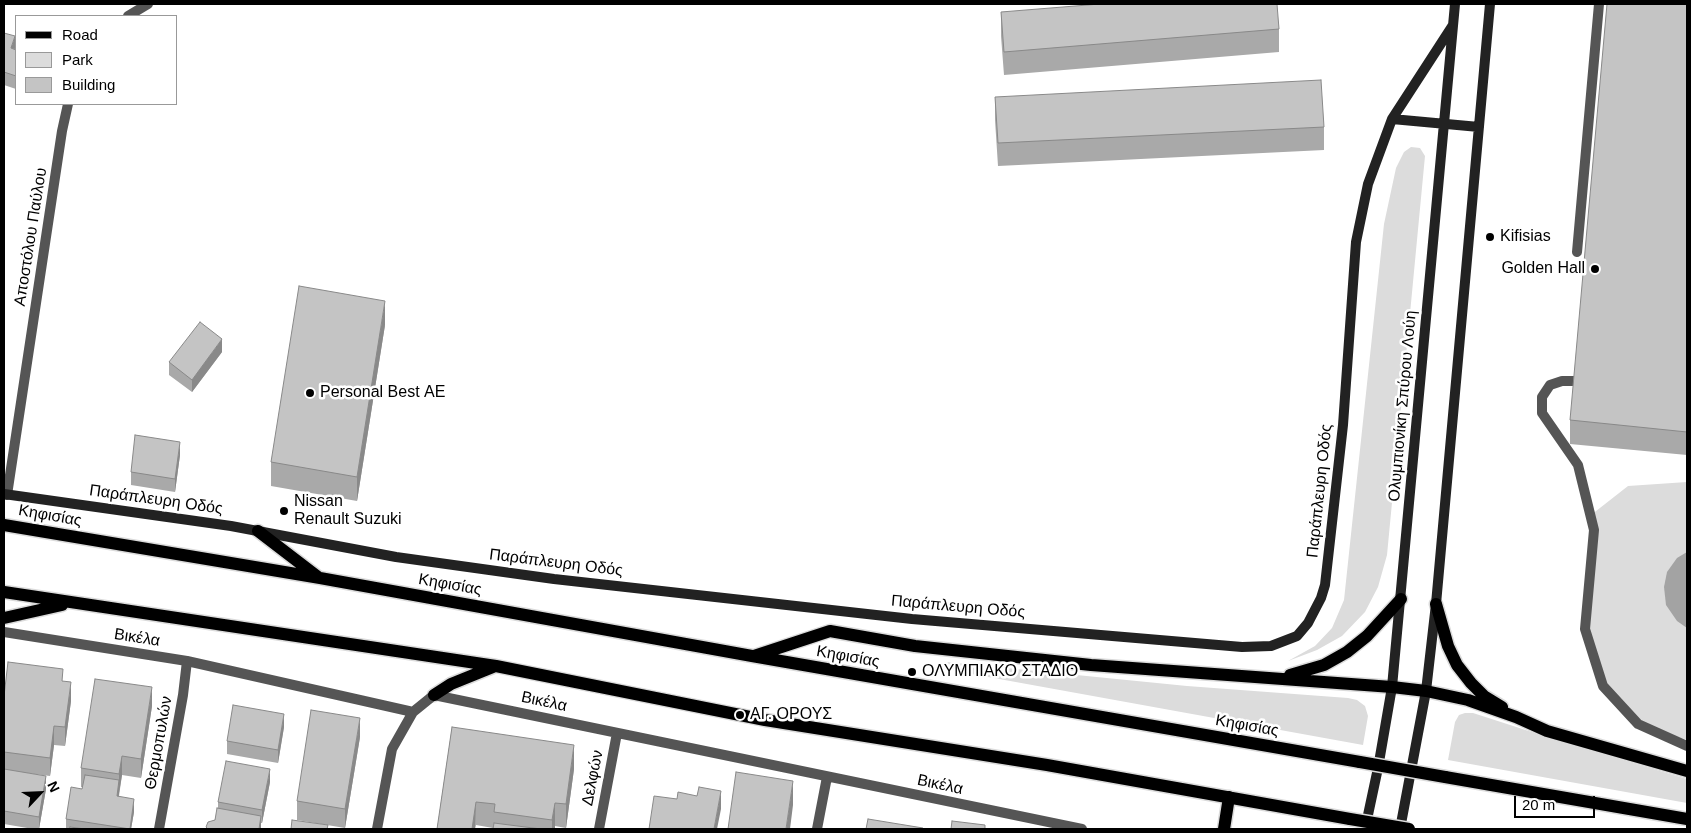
<!DOCTYPE html>
<meta charset="utf-8">
<style>
body{margin:0}
#map{position:relative;width:1691px;height:833px;overflow:hidden;background:#fff;font-family:Helvetica,sans-serif}
canvas{display:block}
.frame{position:absolute;inset:0;border:5px solid #000;pointer-events:none}
.legend{position:absolute;left:15px;top:15px;width:162px;height:90px;box-sizing:border-box;background:#fff;border:1px solid #999;margin:0;padding:6px 9px;list-style:none;font-size:15px;color:#000}
.legend li{display:flex;align-items:center;gap:10px;height:25px}
.legend b{width:25px;border:1px solid #999}
.north{position:absolute;left:15px;top:768px;width:50px;height:50px;-webkit-text-stroke:4px #fff;paint-order:stroke;rotate:65deg;font-size:14px;font-weight:700;line-height:20px;text-align:center;color:#000}
.north::after{content:'';display:block;margin:auto;width:18px;height:22px;background:#000;clip-path:polygon(50% 0,100% 100%,50% 72%,0 100%)}
.scale{position:absolute;left:1514px;top:796px;width:81px;height:22px;box-sizing:border-box;border:2px solid #000;border-top:0;padding-left:6px;font-size:15px;line-height:18px;white-space:nowrap;color:#000;-webkit-text-stroke:4px #fff;paint-order:stroke}
</style>
<div id="map">
<canvas width="1691" height="833"></canvas>
<div class="frame"></div>
<ul class="legend">
<li><b style="height:6px;background:#000"></b>Road</li>
<li><b style="height:14px;background:#dcdcdc"></b>Park</li>
<li><b style="height:14px;background:#c4c4c4"></b>Building</li>
</ul>
<div class="north">N</div>
<div class="scale">20 m</div>
</div>
<script>
const g = document.querySelector('canvas').getContext('2d');
g.lineJoin = 'round';
function fillPath(path, color) { g.fillStyle = color; g.fill(path, 'evenodd'); }
const toPath = rows => new Path2D(rows.map(r => 'M' + r).join(''));
function stroke(path, color, width, dash) { g.strokeStyle = color; g.lineWidth = width; g.lineCap = dash ? 'butt' : 'round'; g.setLineDash(dash || []); g.stroke(path); }
function drawText(font, color, halo, rows, align = 'center') {
  g.font = font + ' Helvetica,sans-serif'; g.lineWidth = 5; g.setLineDash([]); g.textBaseline = 'middle'; g.strokeStyle = halo; g.fillStyle = color; for (const [text, x, y, turn = 0] of rows) {
    g.save(); g.translate(x, y); g.rotate((+turn || 0) * Math.PI / 180); g.textAlign = isNaN(turn) ? turn : align; if (halo) g.strokeText(text, 0, 0); g.fillText(text, 0, 0); g.restore();
  }
}
fillPath(toPath([
 [1411,147,1420,148,1425,156,1387,555,1378,587,1365,612,1342,636,1317,650,1288,661,1315,646,1332,628,1344,600,1384,224,1396,168,1404,152],
 [1687,482,1687,740,1638,724,1603,686,1585,629,1591,515,1628,486],
 [946,662,1187,686,1348,698,1357,700,1365,706,1368,716,1363,745,944,669],
 [1465,713,1473,713,1572,745,1687,779,1687,803,1448,760,1455,722,1459,715]
]), '#dcdcdc');
fillPath(toPath([
 [1687,552,1687,628,1677,621,1666,605,1664,587,1667,572,1677,558]
]), '#a3a3a3');
const primary = toPath([
 [4,525,320,578,752,656,1360,762],
 [258,531,318,577],
 [4,592,496,666,765,720,1047,765,1350,819],
 [1436,604,1448,646,1457,665,1471,683,1484,696,1502,707],
 [4,618,62,605],
 [754,656,830,631,915,646,1091,665,1392,687,1426,691,1468,700,1516,717,1547,731,1687,771],
 [1290,675,1324,665,1347,652,1367,636,1401,599],
 [434,695,451,684,493,667],
 [1445,777,1687,819],
 [1224,829,1229,797]
]);
stroke(primary, '#dbdbdb', 15);
stroke(toPath([
 [1577,252,1599,4],
 [1577,381,1562,381,1550,385,1542,397,1542,413,1578,465,1594,530,1585,629,1603,686,1638,724,1687,746]
]), '#555', 10);
stroke(toPath([
 [128,16,148,4],
 [7,495,62,131,68,104],
 [4,632,187,661,413,712],
 [159,829,183,695,187,661],
 [377,829,392,749,413,712,434,695,1082,829],
 [599,829,617,733],
 [817,829,827,777]
]), '#555', 10);
stroke(toPath([
 [1392,119,1453,25],
 [4,494,231,526,396,557,554,579,912,619,1242,647,1271,646,1297,636,1308,623,1321,598,1325,585,1343,425,1356,242,1368,184,1392,119,1479,127],
 [1365,829,1378,768,1392,687,1455,4],
 [1400,829,1426,691,1436,604,1490,4]
]), '#222', 10);
stroke(primary, '#000', 12);
const primaryBridge = toPath([
 [1360,762,1445,777],
 [1350,819,1409,829]
]);
stroke(primaryBridge, '#dbdbdb', 15, []);
stroke(primaryBridge, '#000', 12);
fillPath(toPath([
 [1687,4,1687,455,1570,444,1570,420],
 [1001,12,1279,29,1279,52,1004,75,1001,36],
 [4,33,15,49,16,50,16,89,4,85],
 [995,97,1324,127,1324,150,998,166,995,120],
 [385,325,357,501,271,486,271,462],
 [222,352,192,392,169,375,169,362],
 [180,455,175,492,131,485,131,472],
 [63,681,71,701,65,746,54,745,50,776,26,773,46,789,39,829,33,829,4,824,4,696],
 [152,706,141,778,122,775,119,796,134,812,131,829,66,829,66,819,82,789,83,787,81,787,81,768],
 [284,727,278,763,227,754,227,741],
 [452,727,574,769,566,828,555,826,555,829,493,829,493,828,476,825,475,829,437,829],
 [360,737,345,828,297,820,297,801],
 [270,782,262,823,261,823,261,829,206,829,206,827,215,820,218,808,218,802]
]), '#a9a9a9');
fillPath(toPath([
 [15,36,15,49,11,48],
 [385,301,385,325,357,501,357,477],
 [222,339,222,352,192,392,192,380],
 [180,442,180,455,175,492,175,479],
 [71,682,71,701,65,746,65,727],
 [152,687,152,706,141,778,141,759],
 [284,714,284,727,278,763,278,750],
 [360,718,360,737,345,828,345,809],
 [54,726,54,745,50,776,50,758],
 [574,745,574,769,566,828,566,804],
 [122,756,122,775,119,793,119,774],
 [270,769,270,782,262,823,262,810],
 [46,776,46,789,39,829,39,817],
 [119,780,119,793,117,809,117,796],
 [793,781,793,805,790,829,786,829],
 [721,791,721,809,717,829,714,829],
 [134,799,134,812,131,829,130,829],
 [476,802,475,829,472,829],
 [555,803,555,829,552,829,552,820],
 [261,816,261,829,259,829]
]), '#898989');
const building = toPath([
 [1100,4,1277,4,1279,29,1004,52,1001,12,1100,4],
 [1607,4,1687,4,1687,432,1570,420,1607,4],
 [4,33,15,36,11,48,16,50,16,76,4,72,4,33],
 [1321,80,1324,127,998,143,995,97,1321,80],
 [299,286,385,301,357,477,271,462,299,286],
 [200,322,222,339,192,380,169,362,200,322],
 [135,435,180,442,175,479,131,472,135,435],
 [8,662,63,669,62,681,71,682,65,727,54,726,50,758,4,752,4,696,8,662],
 [95,679,152,687,141,759,122,756,119,774,81,768,95,679],
 [233,705,284,714,278,750,227,741,233,705],
 [311,710,360,718,345,809,297,801,311,710],
 [452,727,574,745,566,804,555,803,552,820,494,812,495,804,476,802,472,829,437,829,452,727],
 [226,761,270,769,262,810,218,802,226,761],
 [4,769,46,776,39,817,4,811,4,769],
 [736,772,793,781,786,829,728,829,736,772],
 [85,775,119,780,117,796,134,799,130,829,66,819,71,787,82,789,85,775],
 [699,787,721,791,714,829,649,829,654,796,677,799,678,792,697,796,699,787],
 [217,808,261,816,259,829,208,829,206,827,208,822,215,820,217,808],
 [868,819,923,828,923,829,866,829,868,819],
 [292,820,328,825,327,829,291,829,292,820],
 [952,821,985,825,985,829,951,829,952,821],
 [494,823,541,829,493,829,494,823],
 [70,827,85,829,69,829,70,827]
]);
fillPath(building, '#c4c4c4');
stroke(building, '#898989', 1);
for (const [x, y, r, color] of [
 [1490,237,5,"#000"],
 [1595,269,5,"#000"],
 [310,393,5,"#000"],
 [284,511,5,"#000"],
 [912,672,5,"#000"],
 [740,715,5,"#000"]
]) { const dot = new Path2D(); dot.arc(x, y, r, 0, 2 * Math.PI); g.fillStyle = color; g.fill(dot); stroke(dot, '#fff', 2); }
drawText('16px', '#000', '#fff', [
 ["Αποστόλου Παύλου",31,237,-81],
 ["Ολυμπιονίκη Σπύρου Λούη",1403,406,-85],
 ["Παράπλευρη Οδός",1320,491,-84],
 ["Παράπλευρη Οδός",156,500,8],
 ["Κηφισίας",50,516,10],
 ["Παράπλευρη Οδός",556,563,7],
 ["Κηφισίας",450,585,10],
 ["Παράπλευρη Οδός",958,607,5],
 ["Βικέλα",137,638,9],
 ["Κηφισίας",848,657,10],
 ["Βικέλα",544,702,12],
 ["Κηφισίας",1247,726,10],
 ["Θερμοπυλών",159,743,-80],
 ["Δελφών",593,778,-79],
 ["Βικέλα",940,785,12]
]);
drawText('16px', '#000', '#fff', [
 ["Kifisias",1500,237],
 ["Golden Hall",1585,269,"right"],
 ["Personal Best AE",320,393],
 ["Nissan",294,502],
 ["Renault Suzuki",294,520],
 ["ΟΛΥΜΠΙΑΚΟ ΣΤΑΔΙΟ",922,672],
 ["ΑΓ. ΟΡΟΥΣ",750,715]
], 'left');
</script>
